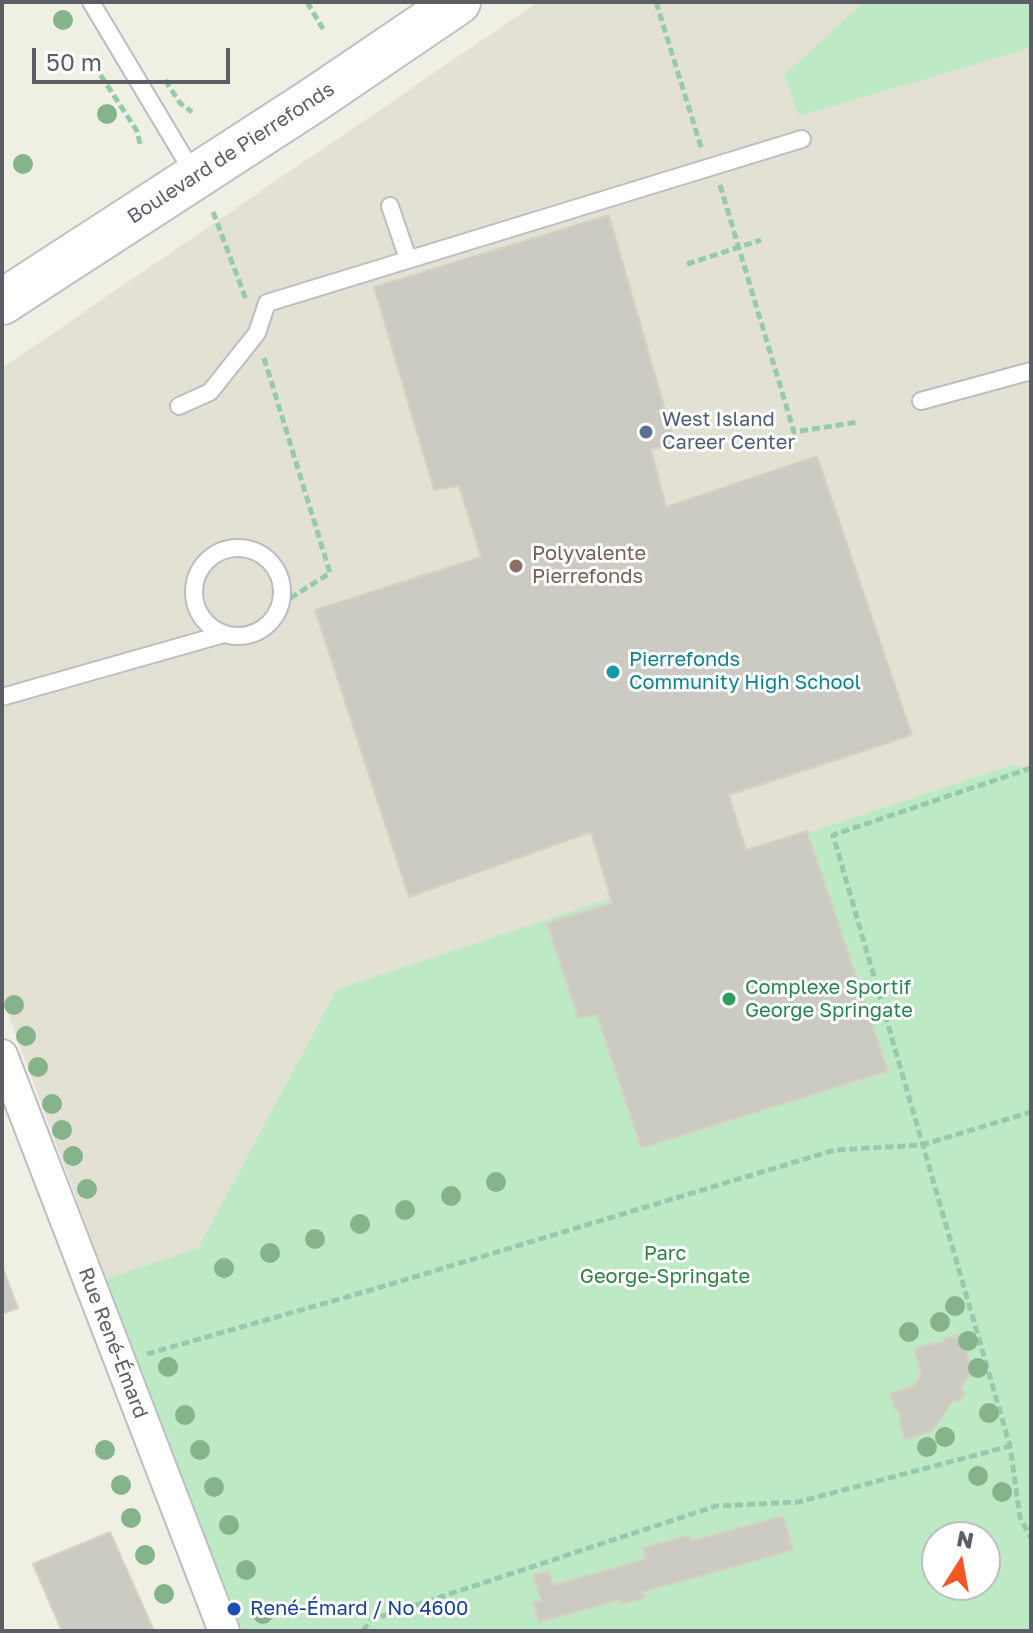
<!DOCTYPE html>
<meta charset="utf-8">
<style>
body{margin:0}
#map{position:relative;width:1033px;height:1633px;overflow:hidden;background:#efefe4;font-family:"Golos Text",sans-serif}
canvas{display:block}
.frame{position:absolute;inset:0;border:4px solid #5c5e65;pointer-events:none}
.north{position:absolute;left:921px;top:1521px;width:80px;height:80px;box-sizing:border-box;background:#fff;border:2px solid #bebfc1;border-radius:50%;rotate:11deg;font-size:22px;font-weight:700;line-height:32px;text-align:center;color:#5c5e65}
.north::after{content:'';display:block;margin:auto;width:28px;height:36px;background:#f65623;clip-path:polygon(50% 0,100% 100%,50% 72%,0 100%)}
.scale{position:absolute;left:32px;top:48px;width:198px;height:36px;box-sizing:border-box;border:4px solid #5c5e65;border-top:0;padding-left:10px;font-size:24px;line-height:28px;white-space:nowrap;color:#5c5e65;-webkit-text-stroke:6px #fff;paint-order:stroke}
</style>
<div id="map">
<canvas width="1033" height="1633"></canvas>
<div class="frame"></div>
<div class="north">N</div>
<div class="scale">50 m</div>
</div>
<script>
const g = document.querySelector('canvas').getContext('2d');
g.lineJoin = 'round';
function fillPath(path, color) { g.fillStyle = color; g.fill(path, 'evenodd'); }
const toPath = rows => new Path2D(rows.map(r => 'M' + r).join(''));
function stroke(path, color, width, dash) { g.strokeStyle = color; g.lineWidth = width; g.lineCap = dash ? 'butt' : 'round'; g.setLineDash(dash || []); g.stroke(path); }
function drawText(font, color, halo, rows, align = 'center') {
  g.font = font + ' "Golos Text",sans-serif'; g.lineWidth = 6; g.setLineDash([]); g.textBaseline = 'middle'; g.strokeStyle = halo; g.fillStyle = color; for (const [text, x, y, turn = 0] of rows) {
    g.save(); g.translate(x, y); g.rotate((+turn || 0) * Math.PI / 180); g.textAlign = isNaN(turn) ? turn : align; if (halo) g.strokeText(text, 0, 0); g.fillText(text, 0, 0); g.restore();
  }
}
fillPath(toPath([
 [538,2,1031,2,1031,771,1013,764,337,989,198,1248,106,1279,2,997,2,368]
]), '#e2e1d4');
fillPath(toPath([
 [864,2,1031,2,1031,48,799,116,784,75],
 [1013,764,1031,771,1031,1631,242,1631,106,1279,198,1248,337,989],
 [937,1537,985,1537,985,1585,937,1585]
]), '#bee9c5');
const building = toPath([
 [609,215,675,445,651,449,666,507,817,456,912,735,729,795,746,850,807,831,888,1071,641,1148,597,1015,578,1018,547,923,612,903,591,832,409,897,315,610,481,557,459,486,434,490,374,287,609,215],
 [2,1266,18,1308,2,1314,2,1266],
 [962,1334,972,1374,968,1376,961,1388,965,1393,964,1397,959,1401,954,1400,932,1431,905,1440,899,1422,901,1420,898,1410,895,1410,890,1393,914,1386,921,1374,914,1349,931,1343,933,1345,944,1342,943,1339,962,1334],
 [783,1516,793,1550,643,1592,645,1598,621,1604,620,1600,539,1622,533,1602,541,1601,533,1575,549,1571,553,1585,646,1559,642,1548,689,1535,691,1541,783,1516],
 [110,1532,154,1631,62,1631,33,1564,110,1532]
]);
fillPath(building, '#cccbc3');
stroke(building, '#d5d2c1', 2);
const lane = toPath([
 [91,2,195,176],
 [390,206,408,259],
 [921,401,1031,371],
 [179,406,210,392,257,333,267,303,802,139],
 '194 592a44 44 0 1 1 88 0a44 44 0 1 1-88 0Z',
 [2,697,224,634]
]);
const street = toPath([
 [2,1055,224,1631]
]);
const secondary = toPath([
 [2,302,315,99,458,2]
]);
stroke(lane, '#bbbdc3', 20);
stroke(street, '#bbbdc3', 34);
stroke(secondary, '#bec0c8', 48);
stroke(toPath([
 [307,2,323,29],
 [656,2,702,150],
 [94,65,137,131,140,144],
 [165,80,180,103,192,112],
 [720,185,794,432,858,422],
 [213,212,247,302],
 [687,264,761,240],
 [264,358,330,573,281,604],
 [1031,768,833,835,1010,1446,1020,1518,1031,1538],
 [147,1354,371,1290,835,1150,922,1145,1031,1112],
 [363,1631,371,1620,716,1506,798,1502,1010,1446]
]), '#96caad', 5, [8, 4]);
stroke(lane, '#fff', 16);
stroke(street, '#fff', 30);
stroke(secondary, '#fff', 44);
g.fillStyle = '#85b38a';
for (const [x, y] of [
 [63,20],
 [107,114],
 [23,164],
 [14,1005],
 [26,1036],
 [38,1067],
 [52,1104],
 [62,1130],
 [73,1156],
 [496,1182],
 [87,1189],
 [451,1196],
 [405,1210],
 [360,1224],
 [315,1239],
 [270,1253],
 [224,1268],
 [955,1306],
 [940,1322],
 [909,1332],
 [968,1341],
 [168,1367],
 [978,1368],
 [989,1413],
 [185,1415],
 [945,1437],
 [927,1447],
 [105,1450],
 [200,1450],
 [978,1476],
 [121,1485],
 [214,1487],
 [1002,1492],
 [131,1518],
 [229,1525],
 [145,1555],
 [246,1570],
 [164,1594],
 [263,1614]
]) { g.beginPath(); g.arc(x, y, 10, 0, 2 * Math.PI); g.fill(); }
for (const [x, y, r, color] of [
 [646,432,8,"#5c6f8a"],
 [516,566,8,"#8d6e63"],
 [613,672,8,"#0f9aa8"],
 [729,999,8,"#2e9e5b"],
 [234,1609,8,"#1a4fb4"]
]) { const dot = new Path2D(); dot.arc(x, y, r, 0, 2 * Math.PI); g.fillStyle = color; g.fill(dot); stroke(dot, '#fff', 3); }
drawText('20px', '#5c5e65', '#fff', [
 ["Boulevard de Pierrefonds",231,153,-33],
 ["Rue René-Émard",113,1343,69]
]);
drawText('20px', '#4e5e75', '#fff', [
 ["West Island",662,420],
 ["Career Center",662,443]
], 'left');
drawText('20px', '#785e54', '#fff', [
 ["Polyvalente",532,554],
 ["Pierrefonds",532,577]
], 'left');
drawText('20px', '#0d838f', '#fff', [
 ["Pierrefonds",629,660],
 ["Community High School",629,683]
], 'left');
drawText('20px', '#27864d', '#fff', [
 ["Complexe Sportif",745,988],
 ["George Springate",745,1011]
], 'left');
drawText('20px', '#2e8240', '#fff', [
 ["Parc",665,1254],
 ["George-Springate",665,1277]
]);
drawText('20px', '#164399', '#fff', [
 ["René-Émard / No 4600",250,1609]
], 'left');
</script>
